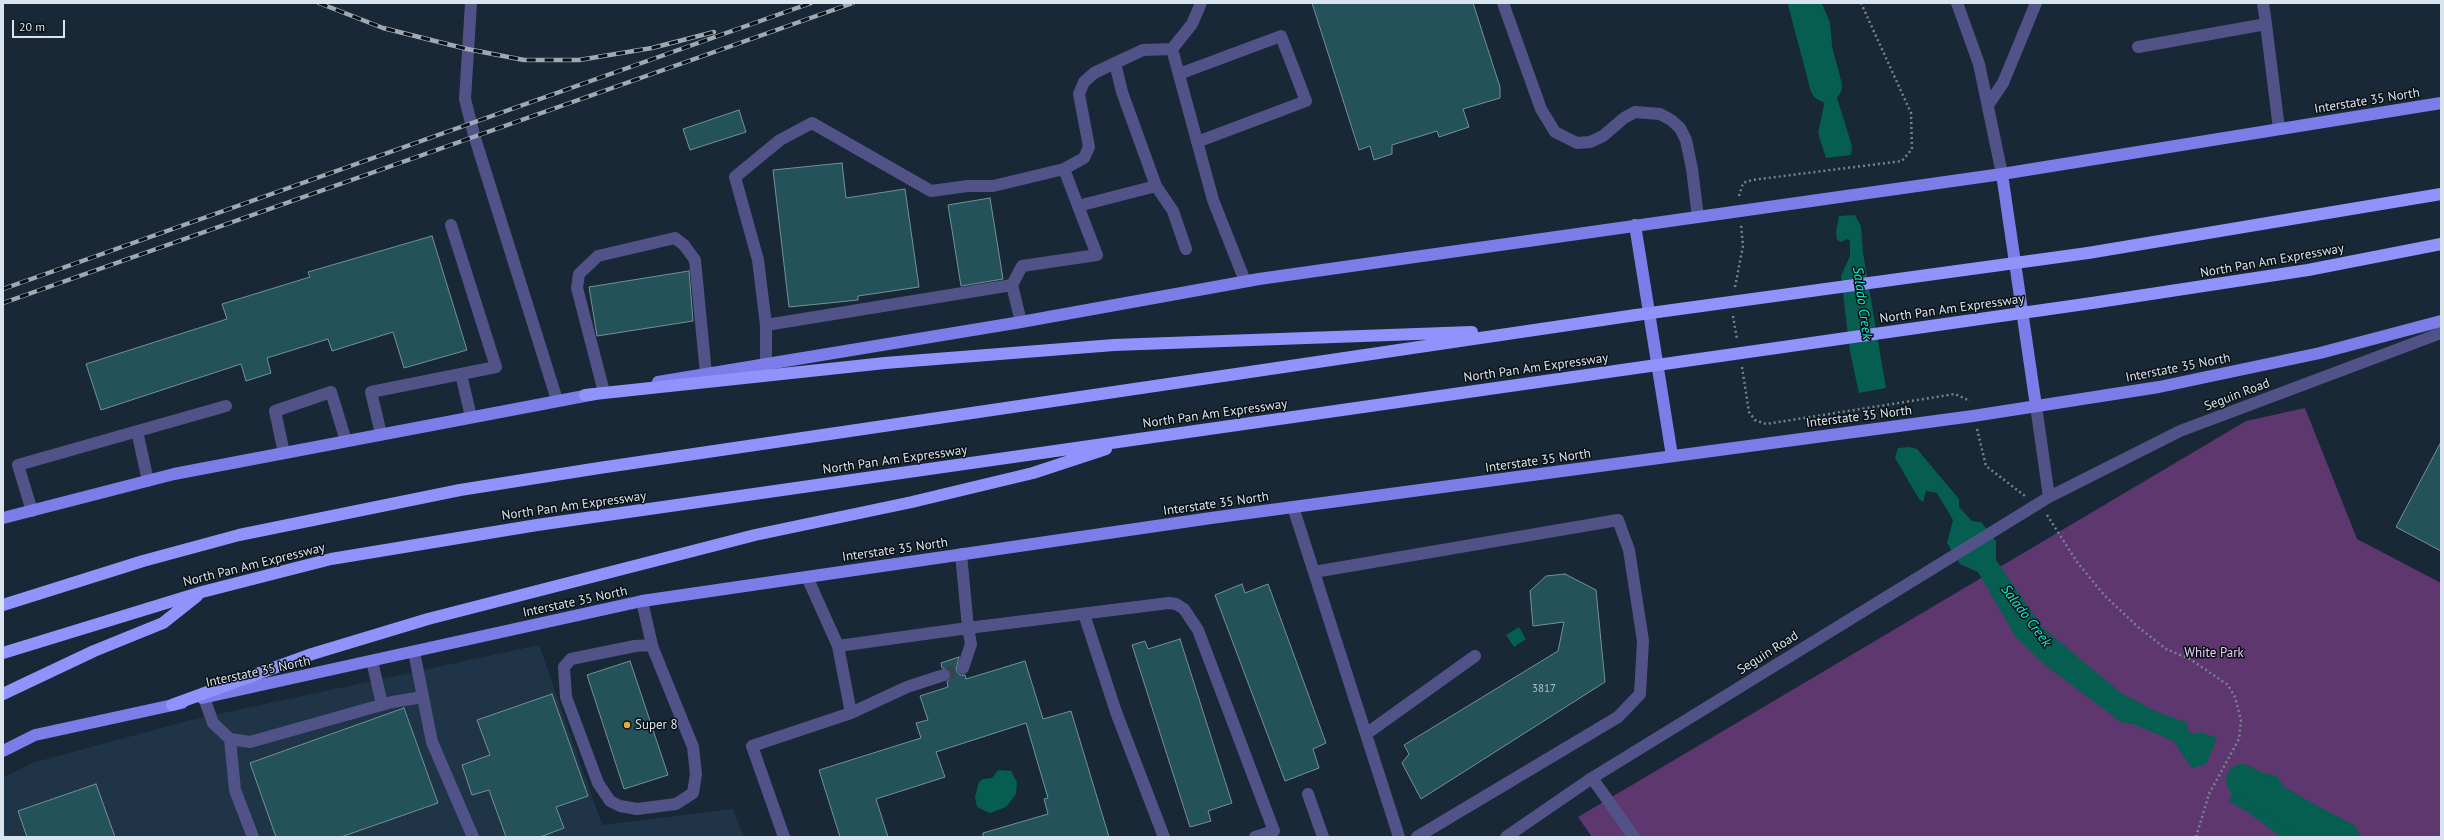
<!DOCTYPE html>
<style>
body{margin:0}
#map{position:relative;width:2444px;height:840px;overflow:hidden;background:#182836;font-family:"PT Sans",sans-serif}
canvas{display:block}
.frame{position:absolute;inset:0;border:4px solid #dae4ee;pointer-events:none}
.scale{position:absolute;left:12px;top:20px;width:53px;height:18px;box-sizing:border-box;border:2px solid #dae4ee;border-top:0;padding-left:5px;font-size:12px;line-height:14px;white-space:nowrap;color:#dae4ee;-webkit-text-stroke:3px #091016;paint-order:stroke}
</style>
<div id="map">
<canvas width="2444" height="840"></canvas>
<div class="frame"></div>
<div class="scale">20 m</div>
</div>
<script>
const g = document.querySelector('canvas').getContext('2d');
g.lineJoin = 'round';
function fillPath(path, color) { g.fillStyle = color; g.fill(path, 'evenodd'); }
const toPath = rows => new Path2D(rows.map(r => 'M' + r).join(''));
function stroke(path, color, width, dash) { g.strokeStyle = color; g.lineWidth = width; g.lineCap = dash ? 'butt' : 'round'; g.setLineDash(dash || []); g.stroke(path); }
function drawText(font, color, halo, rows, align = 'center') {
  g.font = font + ' "PT Sans",sans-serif'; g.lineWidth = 3; g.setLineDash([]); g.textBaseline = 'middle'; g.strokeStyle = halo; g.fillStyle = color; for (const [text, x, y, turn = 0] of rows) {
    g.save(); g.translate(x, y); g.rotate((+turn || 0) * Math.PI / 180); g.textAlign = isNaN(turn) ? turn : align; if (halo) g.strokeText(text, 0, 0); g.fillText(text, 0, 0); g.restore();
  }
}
fillPath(toPath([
 [539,645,602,825,733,809,744,837,3,837,3,778,32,763,191,720]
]), '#203447');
fillPath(toPath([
 [2305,408,2357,539,2441,583,2441,837,1592,837,1578,817,2246,421]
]), '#5d376e');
fillPath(toPath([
 [1803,3,1822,3,1830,23,1837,98,1852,146,1851,155,1826,158,1818,133,1824,105,1813,56,1817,29],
 [1855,215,1861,226,1863,253,1886,388,1859,393,1850,352,1841,276,1850,256,1850,241,1847,239,1841,242,1837,240,1836,232,1839,216],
 [1909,447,1917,449,1959,499,1959,507,1972,521,1981,522,1996,541,1996,560,2042,627,2121,693,2155,711,2188,723,2188,731,2190,732,2195,734,2201,732,2217,738,2206,764,2192,768,2173,741,2136,725,2121,722,2045,665,2015,636,1978,572,1960,564,1947,543,1953,520,1937,493,1926,491,1923,502,1919,499,1895,458,1898,448],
 [1519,627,1526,639,1514,647,1506,635],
 [998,770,1011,771,1017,782,1016,794,1006,807,990,813,977,807,975,797,979,782,983,779,992,778],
 [2257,771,2277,776,2288,793,2313,803,2339,827,2367,837,2318,837,2305,831,2307,837,2281,837,2249,813,2229,801,2233,789]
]), '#065e51');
stroke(toPath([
 [1804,3,1826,86],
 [2242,780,2307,819,2343,837]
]), '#065e51', 32);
const building = toPath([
 [1312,3,1473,3,1500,87,1500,98,1463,109,1469,127,1439,137,1437,131,1392,145,1392,154,1374,160,1370,146,1359,150,1312,3],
 [739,110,746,132,690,150,683,129,739,110],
 [842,163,846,198,905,189,919,287,858,296,858,300,789,307,773,170,842,163],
 [990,198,1003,279,961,286,948,205,990,198],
 [432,236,467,350,404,368,393,332,332,351,328,339,267,358,271,373,246,381,241,364,101,410,86,364,227,319,222,304,310,277,308,272,432,236],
 [689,271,693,321,597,336,589,287,689,271],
 [2441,442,2441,551,2396,527,2441,442],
 [1565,574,1596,590,1605,682,1421,799,1402,763,1409,754,1404,745,1558,651,1564,622,1533,626,1530,591,1546,576,1565,574],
 [1242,584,1245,593,1268,584,1326,743,1313,749,1319,768,1285,781,1215,595,1242,584],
 [1180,639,1232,803,1208,811,1211,821,1190,827,1132,645,1145,641,1148,649,1180,639],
 [959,657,956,670,960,675,965,675,966,679,1025,661,1043,719,1071,711,1109,837,983,837,983,833,1048,814,1044,799,1048,798,1026,723,936,752,945,777,876,799,888,837,840,837,819,770,921,738,916,723,928,720,920,696,948,687,947,682,951,677,951,673,949,669,942,668,941,663,959,657],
 [630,661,668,775,624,789,587,675,630,661],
 [552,694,588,796,556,807,564,828,540,837,506,837,489,790,472,795,462,765,490,755,477,720,552,694],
 [404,708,438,803,341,837,276,837,250,763,404,708],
 [96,784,115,837,27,837,18,811,96,784]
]);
fillPath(building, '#24525b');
stroke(building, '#749197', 1);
stroke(toPath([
 [944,675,963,668]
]), '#354452', 12, [12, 6]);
stroke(toPath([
 [1739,196,1743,183,1752,180,1902,161,1912,149,1911,113,1861,3],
 [1735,287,1743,246,1741,225],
 [1733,316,1737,339],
 [1742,367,1749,412,1755,420,1766,424,1955,394,1970,401],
 [1977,429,1986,466,2025,496],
 [2047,515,2077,562,2104,595,2138,627,2166,649,2190,659,2228,685,2235,697,2241,720,2239,739,2209,794,2196,837]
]), '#778490', 2.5, [2, 3]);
stroke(toPath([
 [471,3,465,99,474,135,557,400],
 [1201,3,1192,24,1172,49,1213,200,1245,281],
 [1503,3,1541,109,1555,132,1577,143,1590,142,1603,136,1624,118,1635,112,1660,114,1671,120,1680,128,1686,140,1692,169,1698,217],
 [1957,3,1979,64,2002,174],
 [2263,3,2266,24],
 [2138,47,2266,24,2279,129],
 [1179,74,1281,36,1306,101,1197,142],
 [1988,105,2003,83,2036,3],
 [1064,169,1084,158,1089,147,1079,94,1084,82,1094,73,1115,63],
 [1156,186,1173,211,1186,249],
 [1078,206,1097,255,1022,266,1012,285,766,325,758,260,735,177,780,140,812,123,931,191,968,186,993,186,1064,169,1078,206,1156,186,1122,92,1115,63,1143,50,1172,49],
 [1012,285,1021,322],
 [766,363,766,325],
 [461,374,471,417],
 [604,392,577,288,579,274,598,256,675,238,684,245,695,260,706,374],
 [2036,406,2049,497],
 [137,431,148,481],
 [381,434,371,392,496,367,451,225],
 [284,453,275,411,331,392,346,441],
 [1293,507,1399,837],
 [32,511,18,465,226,406],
 [961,554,968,628,1169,603,1176,604,1184,609,1198,630,1274,831,1255,837],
 [1314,572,1618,520,1629,550,1643,641,1640,694,1618,717,1417,837],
 [807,577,838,646,968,628,971,644,963,668],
 [642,601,652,645,654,651,693,747,696,774,693,793,676,804,637,809,620,806,610,801,598,783,566,697,564,667,571,659,635,646,652,645],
 [1084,614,1116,712,1164,837],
 [414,652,432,742,473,837],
 [372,661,382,704],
 [204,698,213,723,230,739,250,742,392,702,423,697],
 [851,713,907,687,944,675],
 [1366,734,1475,656],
 [230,739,235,790,253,837],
 [1592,778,1634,837],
 [1308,794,1323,837],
 [784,837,752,746,851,713,838,646],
 [1506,837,1592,778,2049,497,2180,431,2441,333]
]), '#515388', 12);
stroke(toPath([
 [2002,174,2036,406],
 [1635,225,1672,456],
 [658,382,1021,322,1259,279,2002,174,2441,103],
 [3,518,174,474,595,394],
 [202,698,642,601,1211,518,1973,416,2159,387,2320,353,2441,321],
 [3,751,35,735,182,703]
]), '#7d7dea', 12);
stroke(toPath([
 [2088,253,2441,194],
 [2092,303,2308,270,2441,244],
 [585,395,885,363,1114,345,1472,332],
 [3,605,143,561,239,535,460,490,599,468,1636,315],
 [3,653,202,592,331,559,537,525,1643,367],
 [3,694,94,651,163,623,197,596],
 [172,705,312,654,428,619,755,535,912,502,1033,473,1106,449]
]), '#9193fc', 12);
const rail = toPath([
 [319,3,383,28,467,49,524,60,579,60,652,48,714,32],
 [3,289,811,3],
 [3,303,853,3]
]);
stroke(rail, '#9da9b5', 4.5);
stroke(rail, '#091016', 3, [9]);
stroke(toPath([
 [1636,315,2088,253],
 [1643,367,2092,303]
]), '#9193fc', 12);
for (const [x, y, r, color] of [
 [627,725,4,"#eba93a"]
]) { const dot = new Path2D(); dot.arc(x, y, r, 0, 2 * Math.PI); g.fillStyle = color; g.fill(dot); stroke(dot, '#091016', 1.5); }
drawText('11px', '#acc0c9', null, [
 ["3817",1544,689]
]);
drawText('13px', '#dae4ee', '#091016', [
 ["Interstate 35 North",2367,101,-9],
 ["North Pan Am Expressway",2272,261,-10],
 ["North Pan Am Expressway",1952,309,-8],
 ["North Pan Am Expressway",1536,368,-8],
 ["Interstate 35 North",2178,368,-11],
 ["Seguin Road",2237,395,-21],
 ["North Pan Am Expressway",1215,414,-8],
 ["Interstate 35 North",1859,417,-7],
 ["North Pan Am Expressway",895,460,-8],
 ["Interstate 35 North",1538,461,-8],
 ["Interstate 35 North",1216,504,-8],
 ["North Pan Am Expressway",574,506,-8],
 ["Interstate 35 North",895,550,-8],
 ["North Pan Am Expressway",254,565,-14],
 ["Interstate 35 North",575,602,-12],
 ["Seguin Road",1768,653,-32],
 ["Interstate 35 North",258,672,-12]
]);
drawText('13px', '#ebcef8', '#091016', [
 ["White Park",2214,653]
]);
drawText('13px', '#dae4ee', '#091016', [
 ["Super 8",635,725]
], 'left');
drawText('italic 14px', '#06f6d6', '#091016', [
 ["Salado Creek",1862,303,82],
 ["Salado Creek",2026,616,53]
]);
</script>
